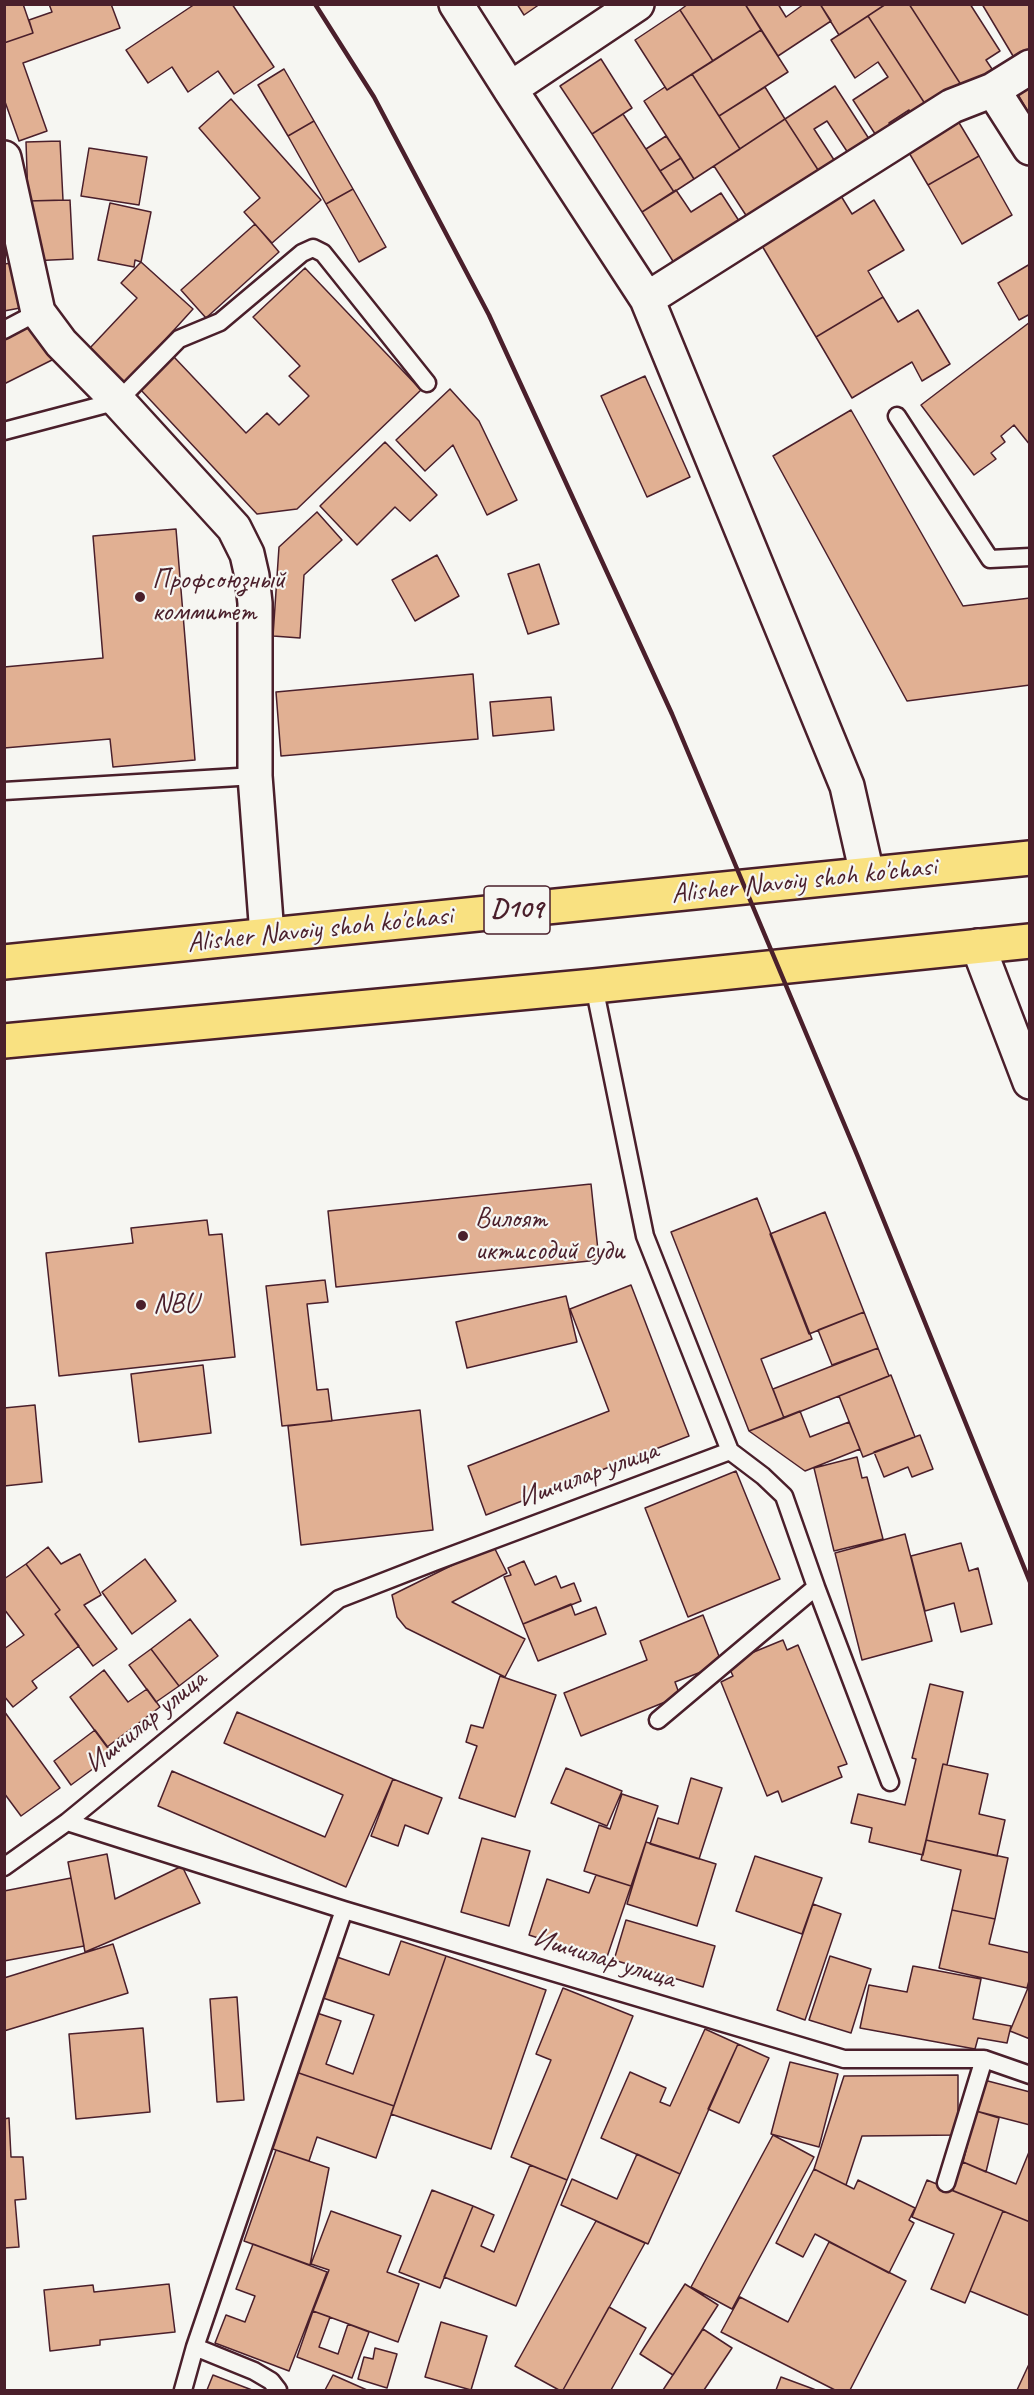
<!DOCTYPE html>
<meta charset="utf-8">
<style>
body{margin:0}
#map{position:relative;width:1034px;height:2395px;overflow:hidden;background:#f6f6f2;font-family:Caveat,sans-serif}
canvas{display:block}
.frame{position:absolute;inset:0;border:6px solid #4a1f2b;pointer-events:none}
</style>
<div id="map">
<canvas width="1034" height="2395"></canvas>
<div class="frame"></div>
</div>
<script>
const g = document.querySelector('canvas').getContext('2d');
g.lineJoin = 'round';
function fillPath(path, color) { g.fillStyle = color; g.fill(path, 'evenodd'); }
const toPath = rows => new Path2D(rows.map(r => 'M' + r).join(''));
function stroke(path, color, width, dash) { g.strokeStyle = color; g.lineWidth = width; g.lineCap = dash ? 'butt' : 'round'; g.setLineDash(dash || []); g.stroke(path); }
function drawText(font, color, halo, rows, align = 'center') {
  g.font = font + ' Caveat,sans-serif'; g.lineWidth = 4.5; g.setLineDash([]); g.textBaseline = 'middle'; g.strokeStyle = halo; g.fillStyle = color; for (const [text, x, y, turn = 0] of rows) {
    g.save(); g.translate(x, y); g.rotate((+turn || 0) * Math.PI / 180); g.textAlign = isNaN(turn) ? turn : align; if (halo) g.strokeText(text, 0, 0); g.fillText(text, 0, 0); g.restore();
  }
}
const building = toPath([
 [4,4,23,4,33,33,4,43,4,4],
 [49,4,111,4,120,28,23,63,47,131,19,141,4,99,4,43,33,33,29,20,52,12,49,4],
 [195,4,232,4,274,67,234,94,218,71,188,92,172,67,148,83,126,50,195,4],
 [517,4,540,4,524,15,517,4],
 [688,4,745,4,761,30,713,61,680,10,688,4],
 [745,4,778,4,786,17,804,4,820,4,831,21,778,56,745,4],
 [820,4,886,4,839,35,820,4],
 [886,4,909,4,965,91,931,113,868,16,886,4],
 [909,4,970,4,1000,51,986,60,994,72,965,91,909,4],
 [982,4,1030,4,1030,60,1019,66,982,4],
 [680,10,713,61,667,90,635,40,680,10],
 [868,16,931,113,917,123,909,110,889,123,896,133,881,143,853,100,888,77,878,62,855,78,831,40,868,16],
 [761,30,788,72,719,116,692,74,761,30],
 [601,59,632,108,592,134,560,86,601,59],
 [284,69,314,121,288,136,258,85,284,69],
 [692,74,740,149,694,179,644,101,665,87,667,90,692,74],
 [1030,80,1030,115,1014,88,1030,80],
 [835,86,873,145,852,159,827,121,814,129,838,166,822,176,785,119,835,86],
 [765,87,785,119,740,149,719,116,765,87],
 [231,99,321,200,272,243,244,212,260,198,199,128,231,99],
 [623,114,674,192,642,212,592,134,623,114],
 [785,119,822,176,751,223,714,166,785,119],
 [314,121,353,189,326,204,288,136,314,121],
 [958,121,979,156,928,185,908,151,958,121],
 [666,136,681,158,660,171,646,149,666,136],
 [60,141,63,200,28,201,26,142,60,141],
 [89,148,147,157,139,205,81,196,89,148],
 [979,156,1012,215,962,244,928,185,979,156],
 [681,158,694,179,674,192,660,171,681,158],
 [353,189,386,247,359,262,326,204,353,189],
 [676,190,691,212,721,193,741,224,676,266,642,212,676,190],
 [838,191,852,214,874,200,904,250,868,271,883,297,816,337,758,239,838,191],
 [70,200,73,259,30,261,28,201,70,200],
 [110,203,151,212,141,262,135,260,134,267,98,260,110,203],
 [255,224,279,252,206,318,181,290,255,224],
 [141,262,193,309,126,383,89,349,137,298,121,283,141,262],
 [12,263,20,308,4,311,4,264,12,263],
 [1030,264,1030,314,1019,320,998,283,1030,264],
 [305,268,421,390,297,509,257,514,140,389,174,357,246,433,267,413,279,425,309,396,289,376,300,366,253,317,305,268],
 [883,297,898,322,918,310,950,364,922,381,912,362,852,398,816,337,883,297],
 [1030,322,1030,445,1014,425,1001,436,1005,442,991,453,996,459,974,475,921,405,1030,322],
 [36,323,54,359,4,384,4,339,36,323],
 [645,376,690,477,647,497,601,396,645,376],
 [450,389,479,421,517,500,487,515,453,445,425,471,396,440,450,389],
 [851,410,963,606,1030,598,1030,685,907,701,773,456,851,410],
 [385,442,437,495,410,521,395,507,357,545,320,506,385,442],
 [317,512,342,540,304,575,300,638,273,636,279,547,317,512],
 [176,529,195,760,113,767,110,739,4,748,4,667,103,658,93,536,176,529],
 [437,555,459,596,415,621,392,580,437,555],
 [539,564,559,624,528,634,508,574,539,564],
 [473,674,478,739,281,756,276,692,473,674],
 [551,697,554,730,493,736,490,702,551,697],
 [591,1184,599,1260,336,1287,328,1211,591,1184],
 [757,1198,812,1339,761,1359,784,1418,749,1431,671,1232,757,1198],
 [825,1212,864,1312,809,1334,770,1234,825,1212],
 [207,1220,209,1235,222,1234,235,1357,59,1376,46,1253,133,1243,131,1228,207,1220],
 [325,1280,328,1302,307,1304,317,1390,328,1389,332,1421,282,1426,266,1286,325,1280],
 [631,1285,689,1436,486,1515,468,1466,609,1411,570,1309,631,1285],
 [566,1296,577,1342,467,1368,456,1322,566,1296],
 [864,1312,878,1348,832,1365,818,1330,864,1312],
 [878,1348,889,1376,784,1418,773,1389,878,1348],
 [203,1365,211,1433,139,1442,131,1374,203,1365],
 [891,1375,915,1437,863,1457,839,1396,891,1375],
 [35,1405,42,1482,4,1486,4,1408,35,1405],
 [420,1410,433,1530,301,1545,288,1426,420,1410],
 [800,1411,810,1437,849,1422,860,1449,805,1471,749,1431,800,1411],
 [920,1435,933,1469,912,1477,908,1467,884,1477,874,1452,920,1435],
 [857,1457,862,1478,867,1477,883,1539,834,1551,814,1468,857,1457],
 [736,1471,780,1579,688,1617,645,1508,736,1471],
 [905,1534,932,1641,862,1660,835,1553,905,1534],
 [961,1543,969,1571,978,1568,992,1624,961,1632,954,1603,925,1611,911,1556,961,1543],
 [493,1545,507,1573,452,1602,525,1639,505,1677,406,1628,397,1617,392,1595,493,1545],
 [48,1547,61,1564,80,1554,101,1595,84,1605,117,1649,93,1666,55,1614,60,1610,26,1564,48,1547],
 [145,1559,176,1601,132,1634,102,1592,145,1559],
 [524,1561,535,1585,556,1576,561,1588,574,1583,581,1601,523,1624,504,1577,511,1575,508,1568,524,1561],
 [26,1564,60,1610,55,1614,79,1646,32,1681,37,1688,13,1707,4,1696,4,1649,24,1635,4,1609,4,1579,26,1564],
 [571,1604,575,1615,596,1607,606,1634,538,1661,523,1624,571,1604],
 [703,1615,722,1664,675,1682,680,1696,581,1736,564,1693,647,1660,640,1641,703,1615],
 [190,1619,218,1656,179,1686,151,1649,190,1619],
 [783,1640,787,1650,798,1645,847,1764,838,1767,842,1777,782,1802,778,1791,767,1796,721,1682,733,1676,727,1663,783,1640],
 [151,1649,179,1686,156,1702,129,1665,151,1649],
 [104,1670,128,1702,147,1689,160,1707,107,1747,70,1697,104,1670],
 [500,1676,556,1695,515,1817,459,1798,477,1746,466,1742,471,1725,483,1728,500,1676],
 [930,1684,963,1692,947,1765,943,1764,923,1855,869,1842,872,1828,851,1823,858,1794,905,1805,916,1759,912,1758,930,1684],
 [4,1711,60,1788,21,1816,4,1793,4,1711],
 [237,1712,393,1779,346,1887,158,1806,172,1771,325,1837,343,1795,224,1743,237,1712],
 [95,1730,113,1754,71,1785,54,1761,95,1730],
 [943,1764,988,1774,979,1814,1005,1820,997,1856,926,1840,943,1764],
 [566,1768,622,1791,607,1826,551,1803,566,1768],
 [691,1778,722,1788,699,1859,650,1844,658,1818,678,1824,691,1778],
 [393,1779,442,1798,428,1834,405,1825,398,1846,371,1836,393,1779],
 [622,1794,658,1806,631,1886,584,1871,599,1825,610,1829,622,1794],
 [482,1838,530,1851,509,1926,461,1912,482,1838],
 [926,1840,1008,1858,995,1919,952,1910,961,1870,921,1860,926,1840],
 [646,1842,716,1864,697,1926,627,1904,646,1842],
 [107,1854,115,1899,182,1866,200,1903,85,1952,68,1862,107,1854],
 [755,1856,822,1878,802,1934,736,1911,755,1856],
 [596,1875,631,1886,606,1960,529,1935,547,1879,589,1893,596,1875],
 [71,1878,84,1946,4,1961,4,1891,71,1878],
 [813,1904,841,1914,805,2020,777,2010,813,1904],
 [952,1910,995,1919,989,1944,1030,1953,1030,1977,1027,1988,939,1968,952,1910],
 [626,1920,715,1946,703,1987,614,1960,626,1920],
 [401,1941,446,1956,394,2106,296,2072,317,2013,341,2021,326,2064,353,2074,374,2015,323,1998,337,1957,389,1975,401,1941],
 [113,1944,128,1993,4,2031,4,1978,113,1944],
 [446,1956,546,1990,491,2149,391,2114,446,1956],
 [830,1956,871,1969,851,2033,809,2020,830,1956],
 [913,1966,981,1979,973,2019,1011,2026,1007,2043,978,2038,975,2049,860,2028,869,1985,907,1992,913,1966],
 [1030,1983,1030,2039,1010,2031,1030,1983],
 [563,1988,633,2016,567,2180,511,2157,551,2060,536,2054,563,1988],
 [237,1997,244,2100,217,2102,210,1999,237,1997],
 [143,2028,150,2112,76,2119,69,2034,143,2028],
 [705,2029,738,2044,680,2174,601,2138,630,2072,666,2088,660,2102,670,2106,705,2029],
 [738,2044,769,2058,739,2123,708,2109,738,2044],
 [790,2062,838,2074,819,2147,771,2134,790,2062],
 [296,2072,394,2106,376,2158,317,2137,309,2161,270,2148,296,2072],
 [958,2075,958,2135,862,2136,846,2185,814,2169,844,2076,958,2075],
 [984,2080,1030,2092,1030,2125,976,2111,984,2080],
 [976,2111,999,2118,986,2172,963,2162,976,2111],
 [9,2118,11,2157,23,2157,26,2199,15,2200,19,2247,4,2248,4,2119,9,2118],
 [773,2135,814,2157,732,2309,691,2287,773,2135],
 [276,2150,329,2168,310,2265,244,2241,276,2150],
 [1029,2152,1030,2222,951,2190,963,2162,1016,2184,1029,2152],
 [637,2154,680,2174,648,2244,561,2205,572,2179,617,2199,637,2154],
 [530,2165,567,2180,516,2306,444,2277,473,2206,494,2215,481,2246,494,2252,530,2165],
 [814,2169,854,2189,858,2180,915,2208,909,2220,914,2223,889,2273,815,2234,803,2257,776,2243,814,2169],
 [927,2180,1003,2211,965,2303,931,2289,954,2234,912,2217,927,2180],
 [432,2190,473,2206,440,2288,399,2272,432,2190],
 [331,2211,401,2236,387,2272,419,2284,398,2342,313,2311,329,2270,311,2264,331,2211],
 [1003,2211,1030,2222,1030,2316,970,2291,1003,2211],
 [596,2221,645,2243,563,2390,559,2390,515,2366,596,2221],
 [829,2242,906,2281,850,2390,835,2390,721,2332,740,2297,788,2322,829,2242],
 [253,2244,327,2272,289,2371,215,2343,226,2315,245,2322,255,2296,236,2289,253,2244],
 [169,2284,175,2332,100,2340,100,2345,50,2351,44,2290,93,2285,94,2292,169,2284],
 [685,2284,718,2305,673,2375,640,2354,685,2284],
 [609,2307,646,2328,611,2390,563,2390,609,2307],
 [313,2311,330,2317,319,2347,338,2354,348,2324,369,2332,352,2378,297,2357,313,2311],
 [441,2322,487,2336,471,2390,425,2377,441,2322],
 [703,2329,732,2348,704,2390,663,2390,703,2329],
 [375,2348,397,2354,387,2388,358,2379,364,2357,373,2359,375,2348],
 [1030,2362,1030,2390,1017,2390,1030,2362],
 [213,2375,252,2390,207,2390,213,2375],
 [333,2375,367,2390,325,2390,333,2375],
 [781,2377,816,2390,776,2390,781,2377]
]);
fillPath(building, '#e1b093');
stroke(building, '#4a1f2b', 1.5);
const lane = toPath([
 [4,330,38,312],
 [897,416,990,559,1030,557],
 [4,431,118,401,179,339,220,322,302,253,313,248,323,253,427,383],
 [4,791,255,776],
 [816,1587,890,1782],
 [658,1720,816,1587,784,1496,763,1476,730,1451],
 [67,1822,344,1910,844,2059,984,2059,1030,2075],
 [4,1867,67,1822,339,1599,434,1562,730,1451,645,1236,594,986],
 [946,2183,984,2059],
 [183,2390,195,2347],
 [278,2390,271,2381,254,2371,195,2347,344,1910]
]);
const street = toPath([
 [456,4,510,89,637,4],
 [510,89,647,299,847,786,867,874],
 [993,90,1030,148],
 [4,158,38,312,61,343,118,401,234,528,247,554,252,576,255,603,255,776,267,935],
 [647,299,952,106,993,90,1030,67]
]);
const secondary = toPath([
 [978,946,1030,1082]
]);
const primary = toPath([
 [4,962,1030,858],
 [4,1041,594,986,1030,941]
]);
stroke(lane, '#4a1f2b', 21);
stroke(street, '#4a1f2b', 38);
stroke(secondary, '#4a1f2b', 38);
stroke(primary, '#4a1f2b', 38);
stroke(lane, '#f6f6f2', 16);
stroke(street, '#f6f6f2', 33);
stroke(secondary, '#f6f6f2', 33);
stroke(primary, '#f9e181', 33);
stroke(toPath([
 [315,4,374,97,489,315,672,714,858,1157,1030,1582]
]), '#4a1f2b', 4.5);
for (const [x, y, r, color] of [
 [140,597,6,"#4a1f2b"],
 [463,1236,6,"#4a1f2b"],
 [141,1305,6,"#4a1f2b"]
]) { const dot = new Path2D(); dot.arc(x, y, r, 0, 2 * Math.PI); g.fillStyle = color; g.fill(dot); stroke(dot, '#f6f6f2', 2); }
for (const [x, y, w] of [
 [517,910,66]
]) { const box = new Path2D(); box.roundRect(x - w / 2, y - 24, w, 48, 4.5); g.fillStyle = '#f6f6f2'; g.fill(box); stroke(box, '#4a1f2b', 1.5); }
drawText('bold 27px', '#4a1f2b', null, [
 ["D109",517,910]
]);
drawText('28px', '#4a1f2b', '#f6f6f2', [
 ["Профсоюзный",152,581],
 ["коммитет",152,613],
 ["Вилоят",475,1220],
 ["иктисодий суди",475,1252],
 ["NBU",153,1305]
], 'left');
drawText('28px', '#4a1f2b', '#f6f6f2', [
 ["Alisher Navoiy shoh ko'chasi",804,881,-6],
 ["Alisher Navoiy shoh ko'chasi",320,930,-6],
 ["Ишчилар улица",588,1475,-20],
 ["Ишчилар улица",146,1722,-39],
 ["Ишчилар улица",604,1959,17]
]);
</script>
